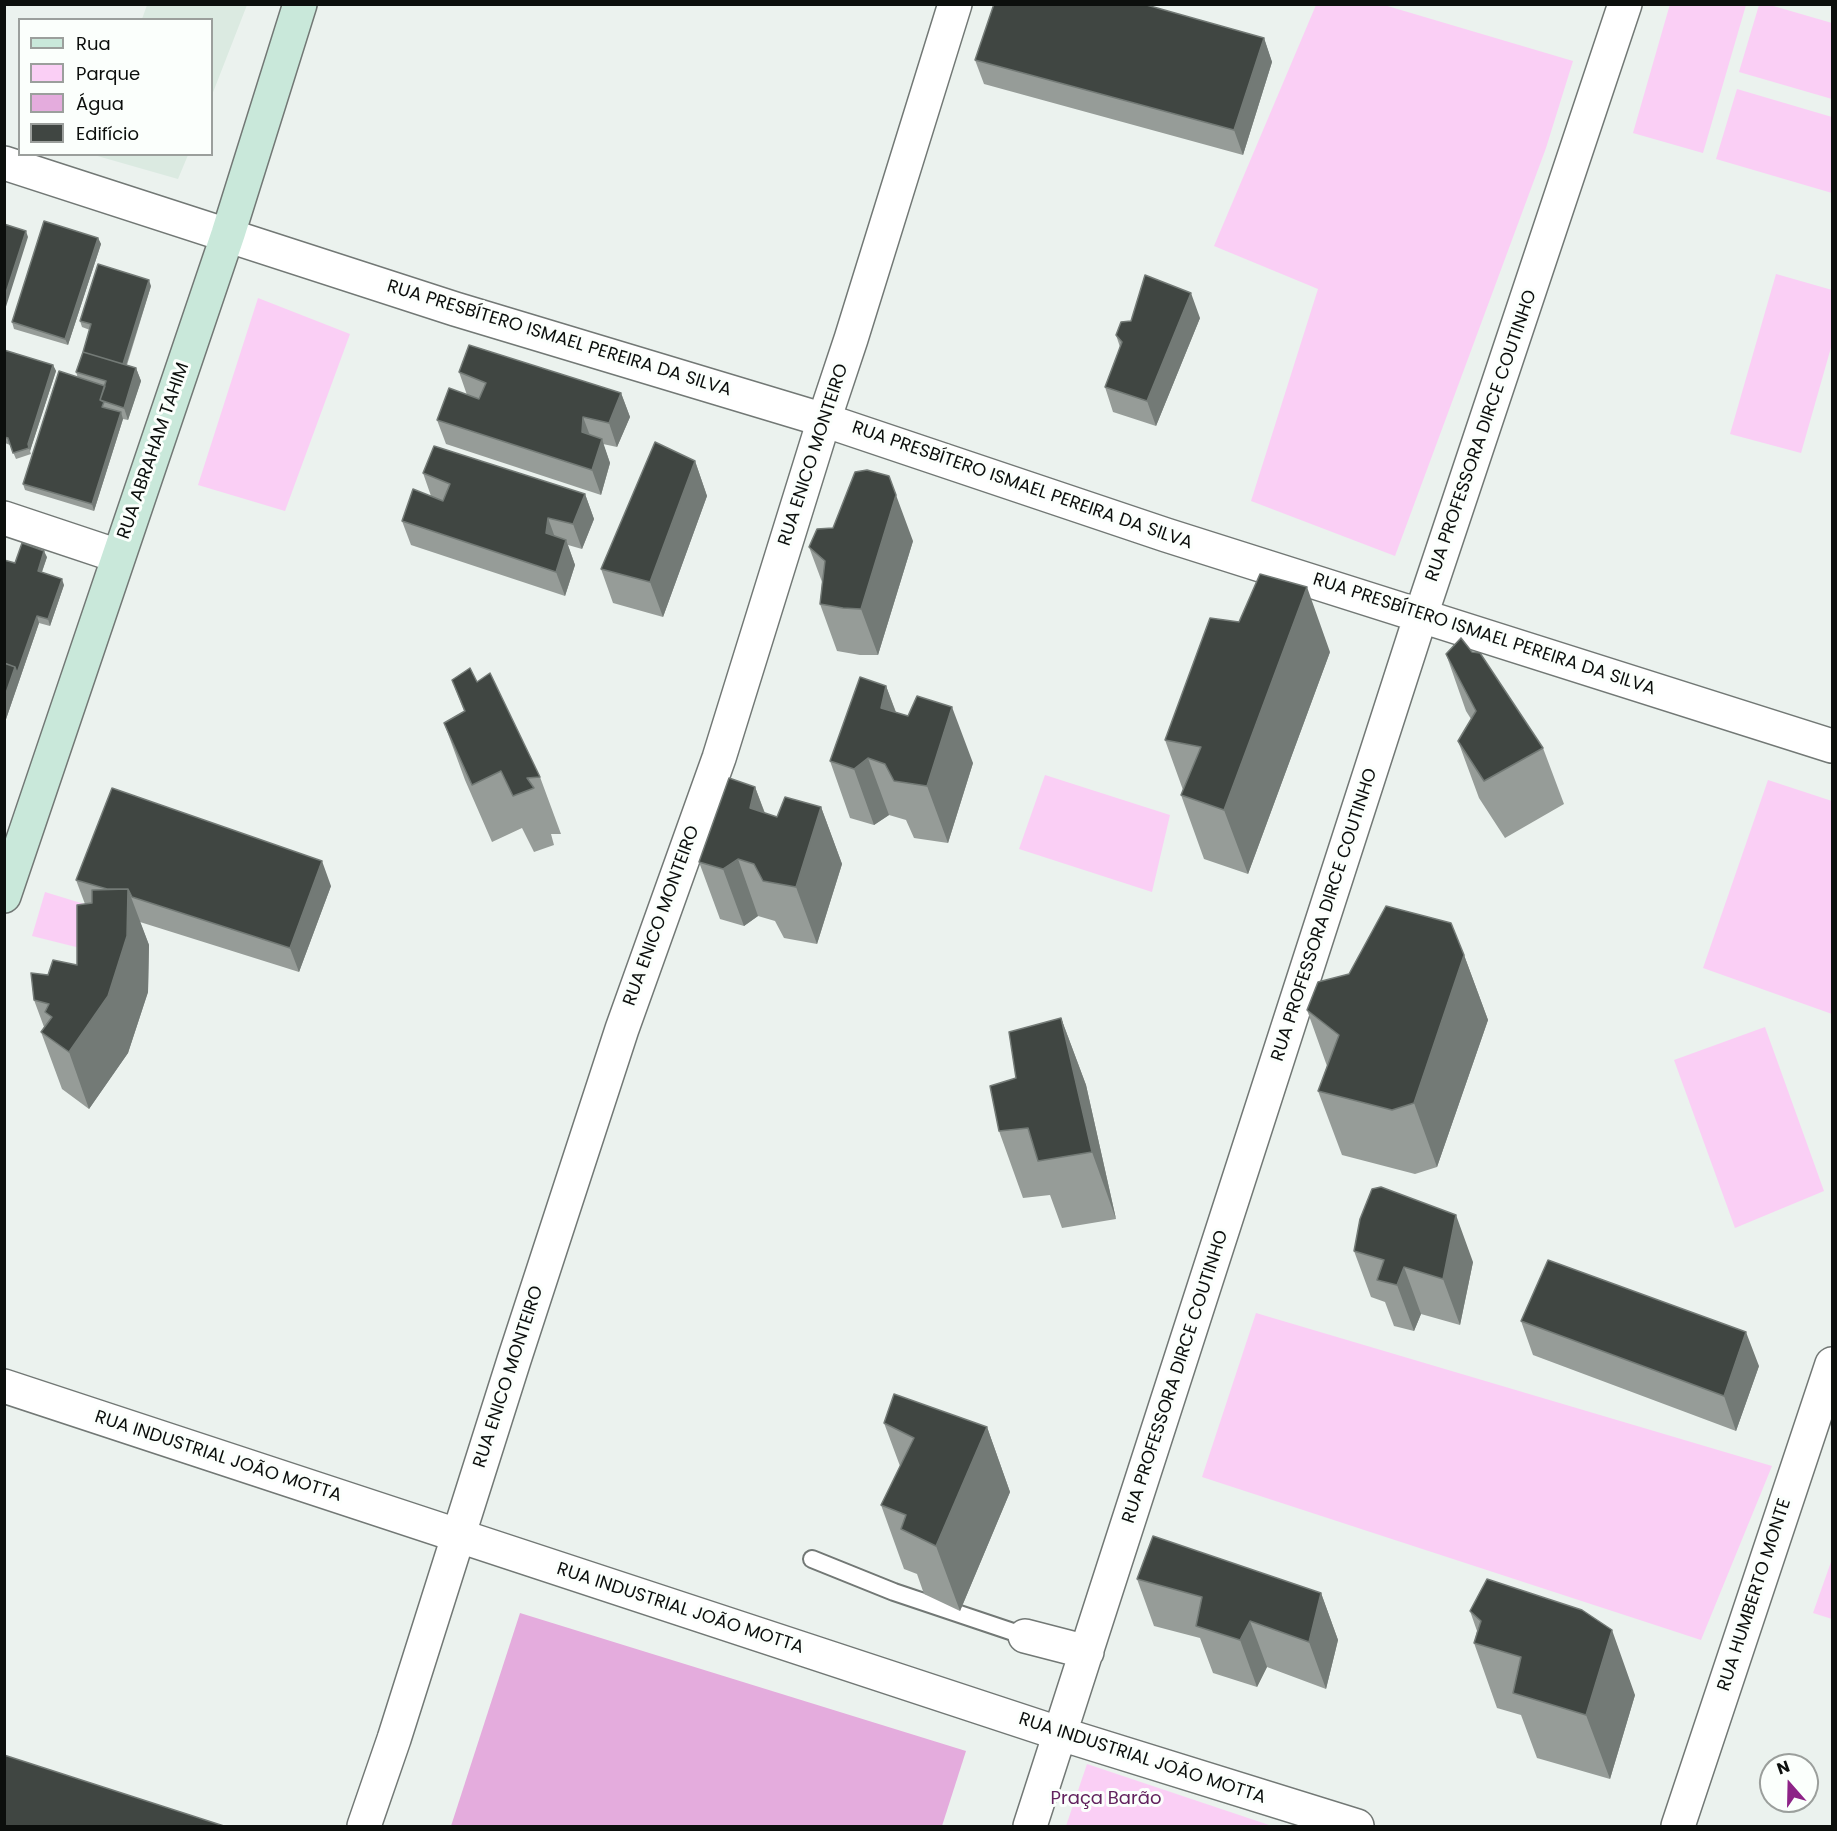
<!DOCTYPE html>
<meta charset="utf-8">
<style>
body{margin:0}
#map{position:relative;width:1837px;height:1831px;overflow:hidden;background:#ebf2ee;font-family:Poppins,sans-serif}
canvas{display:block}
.frame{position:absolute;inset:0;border:6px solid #0c0f0d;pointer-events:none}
.legend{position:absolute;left:18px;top:18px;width:195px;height:138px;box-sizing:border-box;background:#fbfffc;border:2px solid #9b9f9c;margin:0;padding:8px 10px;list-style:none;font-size:18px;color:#0c0f0d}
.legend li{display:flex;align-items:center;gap:12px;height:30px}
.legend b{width:30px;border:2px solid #9b9f9c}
.north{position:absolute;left:1759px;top:1753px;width:60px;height:60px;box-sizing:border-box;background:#fbfffc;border:2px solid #9b9f9c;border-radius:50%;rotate:340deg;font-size:16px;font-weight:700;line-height:24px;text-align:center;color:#0c0f0d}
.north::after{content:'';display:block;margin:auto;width:21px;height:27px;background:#8d2387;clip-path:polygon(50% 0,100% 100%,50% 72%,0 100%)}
</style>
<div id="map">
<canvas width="1837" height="1831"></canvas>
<div class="frame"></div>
<ul class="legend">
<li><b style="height:8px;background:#c9e8da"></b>Rua</li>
<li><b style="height:16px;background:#facff5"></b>Parque</li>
<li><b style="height:16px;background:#e4acdd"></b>Água</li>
<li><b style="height:16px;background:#404642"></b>Edifício</li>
</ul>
<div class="north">N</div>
</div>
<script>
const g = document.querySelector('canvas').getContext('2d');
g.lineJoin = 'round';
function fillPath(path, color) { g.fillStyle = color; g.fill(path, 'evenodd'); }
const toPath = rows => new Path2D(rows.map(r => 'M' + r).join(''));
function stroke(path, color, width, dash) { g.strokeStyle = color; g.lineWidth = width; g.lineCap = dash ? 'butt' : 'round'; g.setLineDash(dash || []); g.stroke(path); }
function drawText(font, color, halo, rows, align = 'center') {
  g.font = font + ' Poppins,sans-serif'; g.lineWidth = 6; g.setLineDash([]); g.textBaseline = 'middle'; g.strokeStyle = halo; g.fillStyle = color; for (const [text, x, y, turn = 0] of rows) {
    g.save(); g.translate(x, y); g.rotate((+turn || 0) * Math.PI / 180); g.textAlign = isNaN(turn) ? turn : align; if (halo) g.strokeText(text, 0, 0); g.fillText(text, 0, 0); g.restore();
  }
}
fillPath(toPath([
 [147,5,247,5,212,95,212,20,142,19],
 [94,155,188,154,188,155,178,179]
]), '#dbeae1');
fillPath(toPath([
 [1670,4,1746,5,1703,153,1633,133],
 [1316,5,1384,5,1573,61,1546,148,1395,556,1251,501,1318,289,1214,246],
 [1759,5,1770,5,1832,23,1832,99,1739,72],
 [1737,89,1832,117,1832,193,1716,159],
 [1776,274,1832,290,1832,344,1801,453,1730,434],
 [258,298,350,334,285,511,198,485],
 [1045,775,1170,815,1152,892,1019,849],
 [1768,780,1832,801,1832,1014,1703,968],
 [45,892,120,915,104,954,32,936],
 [1765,1027,1824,1191,1735,1228,1674,1060],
 [1256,1313,1772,1466,1701,1640,1202,1477],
 [1832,1559,1832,1619,1813,1613],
 [1087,1764,1272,1826,1066,1826]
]), '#facff5');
fillPath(toPath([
 [520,1613,966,1751,942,1826,451,1826]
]), '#e4acdd');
const service = toPath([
 [812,1559,894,1592,1025,1636]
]);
const minor = toPath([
 [4,163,455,309,824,420,1166,535,1832,746],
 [4,518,118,556],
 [4,1386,1061,1734,1357,1826],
 [1025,1636,1087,1652],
 [1030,1826,1421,615,1625,4],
 [1678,1826,1832,1364]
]);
const tertiary = toPath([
 [364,1826,394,1739,514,1360,622,1029,719,758,824,420,851,339,955,4]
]);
const secondary = toPath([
 [4,896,228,234,300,4]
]);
stroke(service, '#727875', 20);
stroke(minor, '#727875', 36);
stroke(tertiary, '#727875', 36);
stroke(secondary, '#727875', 36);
stroke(service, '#fff', 16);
stroke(minor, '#fff', 33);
stroke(tertiary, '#fff', 33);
stroke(secondary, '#c9e8da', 33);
fillPath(toPath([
 [1264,38,1272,62,1243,155,984,84,975,60],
 [98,238,101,244,68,345,14,329,12,322],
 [151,286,127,365,136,368,141,381,128,420,123,419,94,511,25,490,23,484,78,378,76,372,90,330,82,327,80,321],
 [1200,318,1156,426,1113,412,1105,387,1120,347,1116,335],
 [4,350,53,365,56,371,30,451,31,454,16,459,10,445,5,443,4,444],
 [459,372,621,393,630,417,617,447,603,444,610,463,601,495,446,444,437,420,467,395],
 [695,461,707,496,663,617,613,603,601,569],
 [423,473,585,494,594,519,582,549,568,545,575,565,565,596,411,545,402,521,431,496],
 [913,541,878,655,860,655,837,651,820,604,822,582,809,547],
 [47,557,42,572,64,585,50,626,39,623,4,725,15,563],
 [1330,652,1248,874,1204,859,1181,795,1183,790,1165,740],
 [1446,654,1543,748,1564,804,1505,838,1479,798,1458,741,1471,719,1466,711],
 [452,680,477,682,540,777,561,834,551,834,554,845,534,852,522,828,492,842,465,780,444,723,464,711],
 [886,686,896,712,973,763,948,843,914,838,906,820,889,815,874,825,850,818,830,761],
 [755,787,765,813,777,817,821,807,842,864,817,944,784,938,775,921,758,916,744,926,720,919,699,862],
 [76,880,331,886,299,972,140,922,149,945,148,992,128,1053,89,1109,62,1089,41,1032,44,1027,34,1000,48,975,77,965,85,904],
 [1464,955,1488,1020,1437,1167,1415,1174,1342,1155,1318,1091,1327,1066,1307,1010,1349,974],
 [1061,1018,1086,1085,1116,1219,1062,1228,1050,1195,1023,1198,999,1131,1016,1078],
 [1354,1251,1473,1262,1460,1325,1421,1314,1414,1331,1394,1326,1385,1302,1371,1297],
 [1521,1321,1759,1366,1736,1431,1533,1355],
 [884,1423,987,1427,1010,1492,960,1611,924,1594,917,1574,904,1569,881,1505,900,1466],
 [1137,1579,1321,1593,1338,1640,1326,1689,1267,1667,1257,1687,1213,1673,1200,1638,1154,1626],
 [1470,1611,1635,1695,1610,1779,1537,1758,1521,1715,1497,1708,1474,1643,1477,1631]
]), '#969c98');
fillPath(toPath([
 [1264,38,1272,62,1243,155,1234,130],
 [26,231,28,237,4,313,4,299],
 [98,238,101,244,68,345,65,339],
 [149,280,151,286,123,375,121,369],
 [1191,293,1200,318,1156,426,1147,401],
 [53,365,56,371,30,451,28,444],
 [136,368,141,381,128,420,124,408],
 [621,393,630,417,617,447,609,423],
 [121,412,123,419,94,511,92,504],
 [583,417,592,441,582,432],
 [602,439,610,463,601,495,592,470],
 [695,461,707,496,663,617,650,582],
 [585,494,594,519,582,549,573,524],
 [896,495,913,541,878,655,861,609],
 [548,518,557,543,546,533],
 [566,540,575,565,565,596,556,572],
 [44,551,47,557,40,577,38,571],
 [62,579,64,585,50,626,48,619],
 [1307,587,1330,652,1248,874,1224,810],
 [37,616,39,623,4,725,4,699,15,667],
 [886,686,907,743,881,708],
 [952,707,973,763,948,843,927,786],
 [868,758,889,815,874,825,854,769],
 [755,787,776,844,750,808],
 [821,807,842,864,817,944,796,887],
 [738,859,758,916,744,926,723,869],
 [322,861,331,886,299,972,290,948],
 [128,889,149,945,148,992,128,1053,89,1109,69,1052],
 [1464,955,1488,1020,1437,1167,1414,1103],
 [1061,1018,1086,1085,1116,1219,1092,1152],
 [1456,1215,1473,1262,1460,1325,1443,1279],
 [1404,1267,1421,1314,1414,1331,1397,1285],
 [1746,1332,1759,1366,1736,1431,1724,1396],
 [987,1427,1010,1492,960,1611,936,1546],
 [1321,1593,1338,1640,1326,1689,1309,1642],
 [1250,1621,1267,1667,1257,1687,1240,1640],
 [1612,1630,1635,1695,1610,1779,1586,1715]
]), '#737a76');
const building = toPath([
 [994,4,1143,4,1264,38,1234,130,975,60,994,4],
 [44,221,98,238,65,339,12,322,44,221],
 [4,224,26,231,4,299,4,224],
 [98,264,149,280,123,364,83,352,91,324,80,321,98,264],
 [1145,275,1191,293,1147,401,1105,387,1122,342,1116,335,1121,322,1131,321,1145,275],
 [469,345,621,393,609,423,583,417,582,432,602,439,592,470,437,420,449,388,479,399,486,383,459,372,469,345],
 [4,350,53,365,28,444,29,448,13,453,8,438,4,437,4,350],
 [83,352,136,368,124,408,100,400,106,381,76,372,83,352],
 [59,371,105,386,100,400,104,402,102,407,121,412,92,504,23,484,59,371],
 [655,442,695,461,650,582,601,569,655,442],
 [434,446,585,494,573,524,548,518,546,533,566,540,556,572,402,521,413,489,443,501,450,484,423,473,434,446],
 [867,470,889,476,896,495,861,609,843,608,820,604,825,561,809,547,817,529,833,528,855,472,867,470],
 [22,543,44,551,38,571,62,579,48,619,37,616,17,673,15,667,4,663,4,560,15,563,22,543],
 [1260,574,1307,587,1224,810,1181,795,1201,747,1165,740,1210,618,1239,622,1260,574],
 [1461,638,1472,652,1480,653,1543,748,1484,781,1458,741,1476,711,1446,654,1461,638],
 [4,663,15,667,4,699,4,663],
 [470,668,477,682,490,673,540,777,527,778,534,788,513,796,501,771,472,785,444,723,465,711,452,680,470,668],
 [860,677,886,686,881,708,908,716,917,696,952,707,927,786,894,781,885,764,868,758,854,769,830,761,860,677],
 [729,778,755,787,750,808,777,817,785,797,821,807,796,887,763,881,754,864,738,859,723,869,699,862,729,778],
 [112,788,322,861,290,948,132,897,128,889,107,889,76,880,112,788],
 [128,889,127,936,108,996,69,1052,41,1032,52,1017,45,1012,49,1004,34,1000,31,973,48,975,53,960,77,965,77,905,92,903,92,890,128,889],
 [1386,906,1451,923,1464,955,1414,1103,1392,1110,1318,1091,1339,1035,1307,1010,1318,982,1349,974,1386,906],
 [1061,1018,1092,1152,1038,1161,1028,1128,999,1131,990,1086,1016,1078,1009,1032,1061,1018],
 [1381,1187,1456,1215,1443,1279,1404,1267,1397,1285,1377,1280,1384,1260,1354,1251,1360,1219,1372,1189,1381,1187],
 [1548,1260,1746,1332,1724,1396,1521,1321,1548,1260],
 [894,1394,987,1427,936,1546,901,1529,906,1515,881,1505,914,1438,884,1423,894,1394],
 [1153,1536,1321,1593,1309,1642,1250,1621,1240,1640,1196,1626,1202,1597,1137,1579,1153,1536],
 [1487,1579,1582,1610,1612,1630,1586,1715,1513,1693,1521,1657,1474,1643,1481,1621,1470,1611,1487,1579],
 [4,1755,227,1827,4,1827,4,1755]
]);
fillPath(building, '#404642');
stroke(building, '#737a76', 1.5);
drawText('18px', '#0c0f0d', '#fbfffc', [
 ["RUA PRESBÍTERO ISMAEL PEREIRA DA SILVA",559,339,17],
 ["RUA PROFESSORA DIRCE COUTINHO",1482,436,-71],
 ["RUA ABRAHAM TAHIM",154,451,-71],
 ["RUA ENICO MONTEIRO",814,455,-72],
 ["RUA PRESBÍTERO ISMAEL PEREIRA DA SILVA",1022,486,19],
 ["RUA PRESBÍTERO ISMAEL PEREIRA DA SILVA",1484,635,18],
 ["RUA PROFESSORA DIRCE COUTINHO",1325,915,-72],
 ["RUA ENICO MONTEIRO",662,916,-70],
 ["RUA ENICO MONTEIRO",509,1377,-72],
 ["RUA PROFESSORA DIRCE COUTINHO",1176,1377,-72],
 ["RUA INDUSTRIAL JOÃO MOTTA",218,1457,18],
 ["RUA HUMBERTO MONTE",1755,1595,-72],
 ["RUA INDUSTRIAL JOÃO MOTTA",680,1609,18],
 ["RUA INDUSTRIAL JOÃO MOTTA",1142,1759,18]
]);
drawText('18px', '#62225e', '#fbfffc', [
 ["Praça Barão",1106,1799]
]);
</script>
